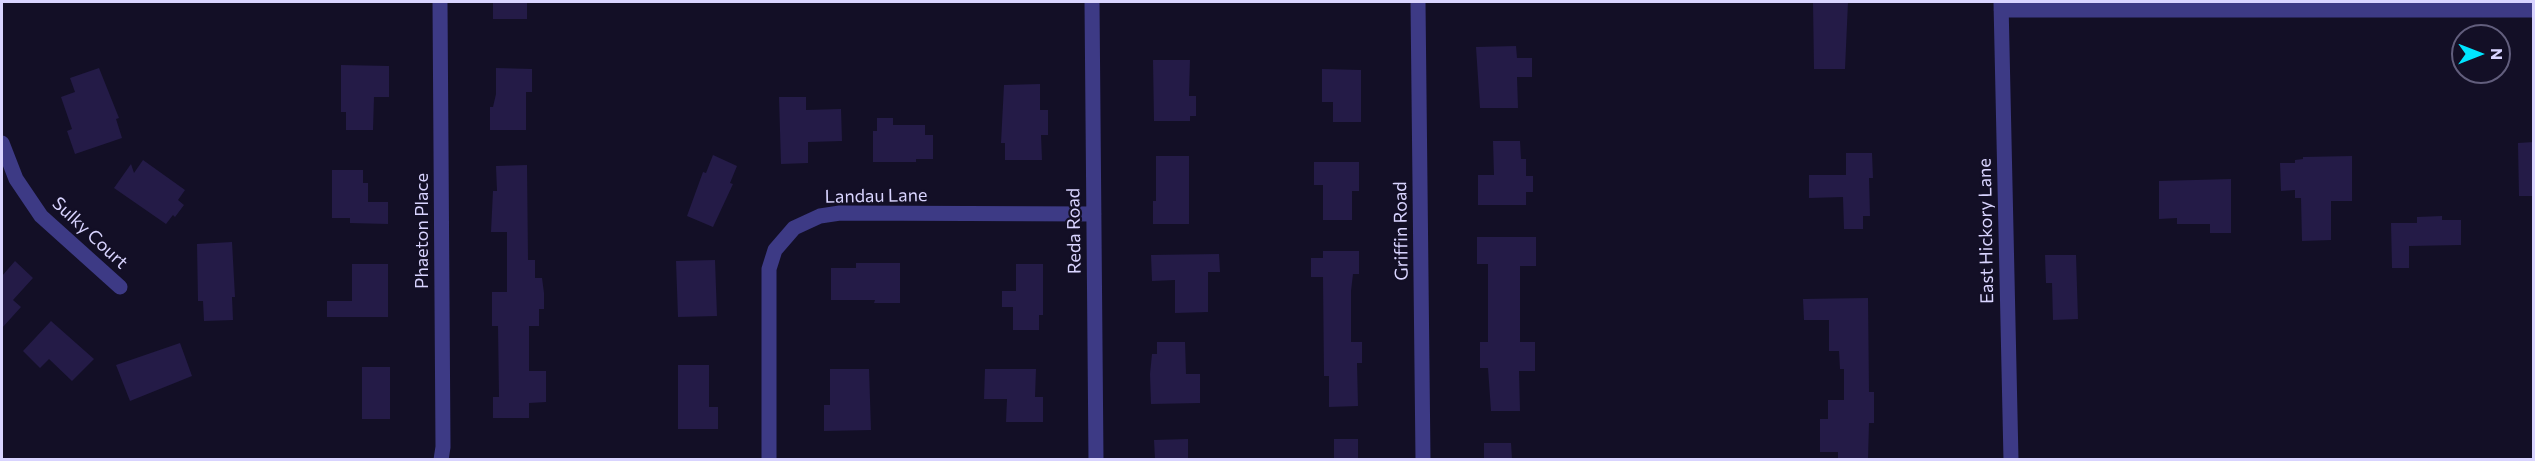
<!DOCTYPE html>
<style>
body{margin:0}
#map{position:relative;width:2535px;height:461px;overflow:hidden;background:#130f26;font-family:Commissioner,sans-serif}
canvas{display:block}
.frame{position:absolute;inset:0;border:3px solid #d9d4ff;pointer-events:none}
.north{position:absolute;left:2451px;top:24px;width:60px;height:60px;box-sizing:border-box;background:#130f26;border:2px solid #625e7d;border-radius:50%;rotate:90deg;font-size:16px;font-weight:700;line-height:24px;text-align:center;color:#d9d4ff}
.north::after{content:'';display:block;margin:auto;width:21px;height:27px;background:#00e5ff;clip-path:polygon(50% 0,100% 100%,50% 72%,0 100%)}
</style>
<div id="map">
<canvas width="2535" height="461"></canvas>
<div class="frame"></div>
<div class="north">N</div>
</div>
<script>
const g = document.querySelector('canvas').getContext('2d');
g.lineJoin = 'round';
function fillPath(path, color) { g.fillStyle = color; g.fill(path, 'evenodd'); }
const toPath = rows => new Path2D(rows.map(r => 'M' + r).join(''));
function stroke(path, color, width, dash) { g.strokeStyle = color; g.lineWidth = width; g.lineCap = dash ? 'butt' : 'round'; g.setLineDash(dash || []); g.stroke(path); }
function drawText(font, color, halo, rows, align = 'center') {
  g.font = font + ' Commissioner,sans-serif'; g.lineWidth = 4.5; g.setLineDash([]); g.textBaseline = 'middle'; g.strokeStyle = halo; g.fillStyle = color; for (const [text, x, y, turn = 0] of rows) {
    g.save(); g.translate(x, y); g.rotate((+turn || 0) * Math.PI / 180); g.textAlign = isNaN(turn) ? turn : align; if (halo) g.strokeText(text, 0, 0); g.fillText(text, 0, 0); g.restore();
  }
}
fillPath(toPath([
 [493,2,527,2,527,19,493,19],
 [1813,2,1848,2,1845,69,1814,69],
 [1516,46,1517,58,1532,58,1532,77,1517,77,1518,108,1480,108,1476,47],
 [1153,60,1190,60,1189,96,1196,96,1196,116,1190,116,1190,121,1154,121],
 [341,65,389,66,389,97,374,97,373,130,346,130,346,112,341,112],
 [99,68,119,118,116,119,122,138,75,154,67,131,72,129,61,97,75,92,70,78],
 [496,68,532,69,532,92,526,92,526,130,490,130,490,107,493,107,496,94],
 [1322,69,1361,70,1361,122,1333,122,1333,102,1322,102],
 [1040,84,1040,110,1048,110,1048,135,1041,135,1042,160,1005,160,1005,143,1001,143,1004,85],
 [779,97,806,97,806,110,841,109,842,141,808,142,808,163,781,164],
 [877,118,893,118,893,125,925,125,925,135,933,135,933,159,916,159,916,162,873,162,873,131,877,131],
 [1493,141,1520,141,1521,159,1526,159,1526,176,1533,176,1533,192,1526,192,1526,205,1478,205,1478,175,1494,175],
 [2534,142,2534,196,2519,196,2518,143],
 [1846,153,1872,153,1873,178,1869,178,1870,216,1863,216,1863,229,1844,229,1843,197,1809,198,1809,175,1846,175],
 [713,155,737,166,730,183,733,184,713,227,687,216,703,172,706,173],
 [1156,156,1189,156,1189,224,1153,224,1153,201,1156,201],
 [2352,156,2352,201,2331,201,2331,240,2302,241,2301,198,2295,198,2295,190,2281,191,2280,163,2295,163,2295,160,2303,159,2303,157],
 [143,160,185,190,178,200,184,205,175,217,173,215,166,224,114,188,131,164,134,173],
 [1314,162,1359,162,1359,191,1352,191,1352,220,1323,220,1323,185,1314,185],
 [527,165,528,260,535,260,535,278,542,278,544,293,544,309,539,309,539,326,529,326,529,371,546,371,546,402,529,403,529,418,493,418,493,397,499,397,498,326,492,326,492,292,507,292,507,232,491,232,493,191,497,191,496,166],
 [332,170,363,170,363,183,368,183,368,202,388,202,388,224,350,223,350,218,332,218],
 [2231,179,2231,233,2210,233,2210,224,2177,224,2177,218,2159,219,2159,181],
 [2442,216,2442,220,2461,220,2461,245,2409,246,2409,268,2392,268,2391,223,2417,223,2417,217],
 [1477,237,1536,237,1536,266,1520,266,1520,342,1535,342,1535,371,1519,371,1520,411,1491,411,1488,368,1480,368,1480,342,1488,342,1488,264,1477,264],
 [232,242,235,297,232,297,233,320,204,321,203,301,198,301,197,244],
 [1323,251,1359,251,1359,274,1353,274,1351,291,1351,342,1362,342,1362,363,1357,363,1358,406,1329,407,1329,376,1324,376,1323,277,1311,277,1311,258,1323,258],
 [1219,254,1220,272,1208,272,1208,312,1175,313,1175,280,1152,281,1151,255],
 [2045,255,2076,255,2078,319,2053,320,2052,283,2046,283],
 [715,260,717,316,678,317,676,261],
 [15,261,33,278,13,300,21,307,2,328,2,276],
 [856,263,900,263,900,303,874,303,875,300,831,300,831,268,856,268],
 [352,264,388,264,388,317,327,317,327,301,352,301],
 [1016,264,1043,264,1043,315,1039,315,1039,330,1013,330,1013,307,1002,307,1002,291,1016,291],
 [1868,298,1869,392,1874,392,1874,423,1869,423,1868,459,1838,459,1838,452,1820,452,1820,419,1828,419,1828,400,1844,400,1844,369,1840,369,1839,351,1829,351,1829,320,1804,320,1803,299],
 [51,321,94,359,72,381,49,359,40,368,23,351],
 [1157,342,1185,342,1186,374,1200,374,1200,403,1151,404,1150,374,1152,354,1157,354],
 [180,343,192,376,130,401,116,365],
 [678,365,709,365,709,407,718,407,718,429,678,429],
 [362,367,390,367,390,419,362,419],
 [830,369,869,369,871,430,824,431,824,405,830,405],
 [985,369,1036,369,1035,397,1043,397,1043,422,1006,422,1007,399,984,399],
 [1188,439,1188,459,1155,459,1154,440],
 [1334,439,1358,439,1358,459,1334,459],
 [1484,443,1511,443,1512,459,1484,459]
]), '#241b47');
stroke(toPath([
 [440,2,443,447,441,460],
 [1092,2,1096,460],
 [1418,2,1423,460],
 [2001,2,2011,460],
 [2001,10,2534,10],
 [2,143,16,179,41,216,120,287],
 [769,460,769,269,775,250,794,228,820,216,840,213,1094,214]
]), '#3d3a85', 15);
drawText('18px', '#d9d4ff', '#130f26', [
 ["Landau Lane",876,196,-1],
 ["Phaeton Place",422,231,-90],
 ["Reda Road",1074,231,-91],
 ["Griffin Road",1401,231,-91],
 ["East Hickory Lane",1986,231,-91],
 ["Sulky Court",90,233,43]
]);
</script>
